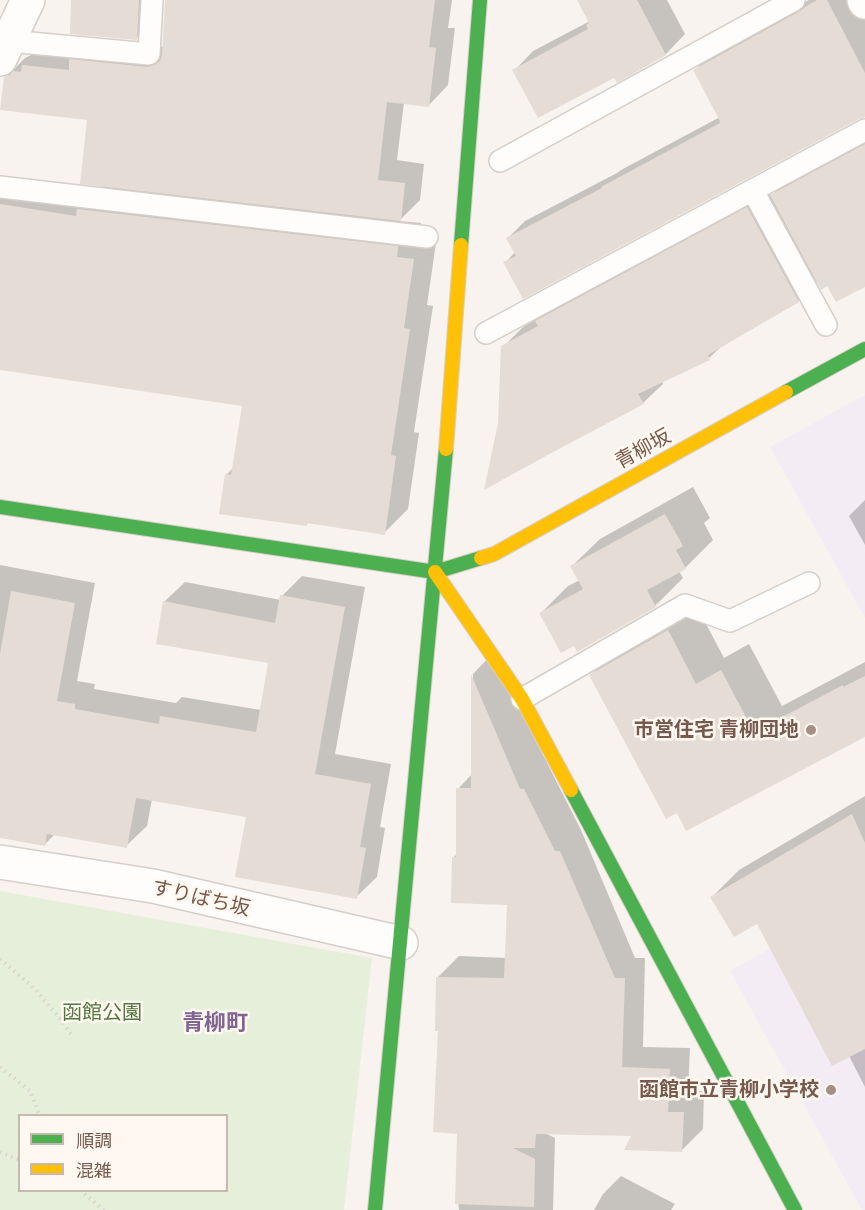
<!DOCTYPE html>
<meta charset="utf-8">
<style>
body{margin:0}
#map{position:relative;width:865px;height:1210px;overflow:hidden;background:#f8f3ee;font-family:"Golos Text","Noto Sans JP",sans-serif}
canvas{display:block}
.legend{position:absolute;left:18px;top:1114px;width:210px;height:78px;box-sizing:border-box;background:#fff8f0;border:2px solid #c9b8af;margin:0;padding:8px 10px;list-style:none;font-size:18px;color:#78594d}
.legend li{display:flex;align-items:center;gap:12px;height:30px}
.legend b{width:30px;border:2px solid #c9b8af}
</style>
<div id="map">
<canvas width="865" height="1210"></canvas>
<ul class="legend">
<li><b style="height:8px;background:#4caf50"></b>順調</li>
<li><b style="height:8px;background:#ffc107"></b>混雑</li>
</ul>
</div>
<script>
const g = document.querySelector('canvas').getContext('2d');
g.lineJoin = 'round';
function fillPath(path, color) { g.fillStyle = color; g.fill(path, 'evenodd'); }
const toPath = rows => new Path2D(rows.map(r => 'M' + r).join(''));
function stroke(path, color, width, dash) { g.strokeStyle = color; g.lineWidth = width; g.lineCap = dash ? 'butt' : 'round'; g.setLineDash(dash || []); g.stroke(path); }
function drawText(font, color, halo, rows, align = 'center') {
  g.font = font + ' "Golos Text","Noto Sans JP",sans-serif'; g.lineWidth = 5; g.setLineDash([]); g.textBaseline = 'middle'; g.strokeStyle = halo; g.fillStyle = color; for (const [text, x, y, turn = 0] of rows) {
    g.save(); g.translate(x, y); g.rotate((+turn || 0) * Math.PI / 180); g.textAlign = isNaN(turn) ? turn : align; if (halo) g.strokeText(text, 0, 0); g.fillText(text, 0, 0); g.restore();
  }
}
fillPath(toPath([
 [865,395,865,618,770,447],
 [865,896,865,1210,862,1210,730,971]
]), '#f4ecf4');
fillPath(toPath([
 [0,891,372,958,344,1210,0,1210],
 [20,1116,226,1116,226,1190,20,1190]
]), '#e6efd9');
fillPath(toPath([
 [73,0,157,0,156,19,136,39],
 [166,0,452,0,448,28,455,28,448,85,429,105,404,102,397,160,424,164,420,200,399,221,421,223,420,233,437,236,427,305,433,306,414,432,419,433,408,509,384,533,309,522,306,525,227,474,234,467,244,405,0,369,0,177,96,192,103,185,89,119,5,78,25,58,31,55,34,52,90,40,164,47],
 [578,0,667,0,685,34,666,54,514,71,533,51,590,21],
 [809,0,865,0,865,116,505,263,515,252,508,238,525,221,617,173,621,170,720,117,695,70,712,53],
 [865,138,865,285,828,284,818,281,798,301,724,344,709,358,662,381,663,384,643,403,500,423,503,347,523,327,542,316,556,302,767,189,771,196,789,178],
 [693,487,710,518,704,523,713,540,685,568,679,571,683,578,655,606,575,644,540,614,568,586,580,580,572,566,600,539],
 [865,500,865,545,849,516],
 [0,565,95,583,77,681,95,684,94,689,176,703,182,697,261,710,270,662,164,602,185,582,281,600,282,596,302,576,365,587,335,754,391,764,380,827,385,828,377,877,356,897,248,816,152,799,147,826,126,846,55,834,44,845,0,836],
 [695,603,724,658,749,644,782,706,865,662,865,736,687,829,591,675,618,648],
 [492,654,581,830,635,958,645,958,643,1047,690,1048,688,1091,704,1091,703,1129,682,1150,633,1135,545,1133,555,1138,553,1210,459,1210,457,1190,459,1132,438,977,459,956,507,958,508,903,454,857,458,853,458,789,472,774,473,674],
 [865,796,865,1087,849,1056,757,922,712,897,739,870],
 [621,1176,675,1204,671,1210,594,1210,603,1194]
]), '#0003');
fillPath(toPath([
 [71,0,139,0,137,40,70,34],
 [165,0,435,0,429,47,436,48,429,107,387,102,378,180,405,183,401,221,80,184,87,120,0,110,4,77,10,75,13,71,21,72,22,65,69,70,69,59,148,67,155,65,160,61,162,55],
 [577,0,637,0,666,55,617,83,614,78,538,118,512,70,588,29,586,25,589,23],
 [817,0,827,0,865,73,865,117,859,119,523,299,503,262,516,256,506,238,602,188,601,187,720,123,719,121,720,121,693,70,800,11,805,7],
 [865,144,865,287,836,302,827,286,821,290,770,195],
 [0,204,76,216,77,209,398,246,397,257,414,259,404,328,410,329,391,455,396,456,385,535,307,523,307,526,219,514,225,474,231,475,242,406,0,370],
 [747,207,799,302,708,355,710,360,638,394,644,404,555,451,484,490,498,423,501,346,538,326,535,321],
 [665,514,683,546,676,550,686,569,647,590,656,607,577,652,574,646,561,653,539,613,583,589,570,566],
 [11,591,75,603,57,701,75,704,75,709,159,724,160,716,256,732,268,663,156,644,163,601,275,623,280,595,345,607,315,774,371,784,360,847,366,848,357,899,235,877,246,817,136,798,127,848,47,834,45,846,0,838,0,654],
 [668,630,696,684,721,670,754,732,843,685,843,687,865,676,865,737,686,831,677,813,666,819,589,675],
 [471,674,520,789,524,789,555,851,560,851,615,978,625,978,622,1067,670,1069,668,1112,684,1112,682,1152,624,1150,631,1136,536,1134,535,1148,513,1148,535,1159,534,1207,455,1204,457,1134,433,1132,438,1031,435,1031,436,977,504,978,507,905,451,903,452,857,456,857,456,788,471,788],
 [852,814,865,843,865,1049,832,1066,757,924,734,937,710,897]
]), '#e5dcd5');
const lane = toPath([
 [9,41,149,54,152,0],
 [500,161,794,0],
 [0,187,427,237],
 [753,191,826,325],
 [486,333,865,130],
 [522,699,685,605,730,621,809,583]
]);
const street = toPath([
 [864,0,865,2],
 [0,59,28,0],
 [0,862,153,886,401,943]
]);
const fast = toPath([
 [461,245,480,0],
 [786,392,865,349],
 [0,507,435,572,481,558],
 [571,790,795,1210],
 [375,1210,446,449]
]);
const slow = toPath([
 [446,449,461,245],
 [481,558,494,554,786,392],
 [435,572,522,699,571,790]
]);
stroke(lane, '#d6cec9', 24);
stroke(street, '#d6cec9', 36);
stroke(fast, '#d8cfca', 16);
stroke(slow, '#d8cfca', 16);
stroke(toPath([
 [0,959,34,988,61,1020,71,1034],
 [0,1067,30,1091,40,1116],
 [0,1152,20,1160],
 [80,1190,104,1210]
]), '#dad3d0', 4, [1.5, 4.5]);
stroke(lane, '#fefdfc', 21);
stroke(street, '#fefdfc', 33);
stroke(fast, '#4caf50', 14);
stroke(slow, '#ffc107', 14);
for (const [x, y, r, color] of [
 [811,730,6,"#a58f85"],
 [831,1090,6,"#a58f85"]
]) { const dot = new Path2D(); dot.arc(x, y, r, 0, 2 * Math.PI); g.fillStyle = color; g.fill(dot); stroke(dot, '#fff8f0', 2); }
drawText('20px', '#78594d', '#fff8f0', [
 ["青柳坂",643,449,-29],
 ["すりばち坂",201,898,13]
]);
drawText('bold 20px', '#78594d', '#fff8f0', [
 ["市営住宅 青柳団地",799,730],
 ["函館市立青柳小学校",819,1090]
], 'right');
drawText('20px', '#557741', '#fff8f0', [
 ["函館公園",102,1013]
]);
drawText('bold 22px', '#806593', '#fff8f0', [
 ["青柳町",215,1023]
]);
</script>
